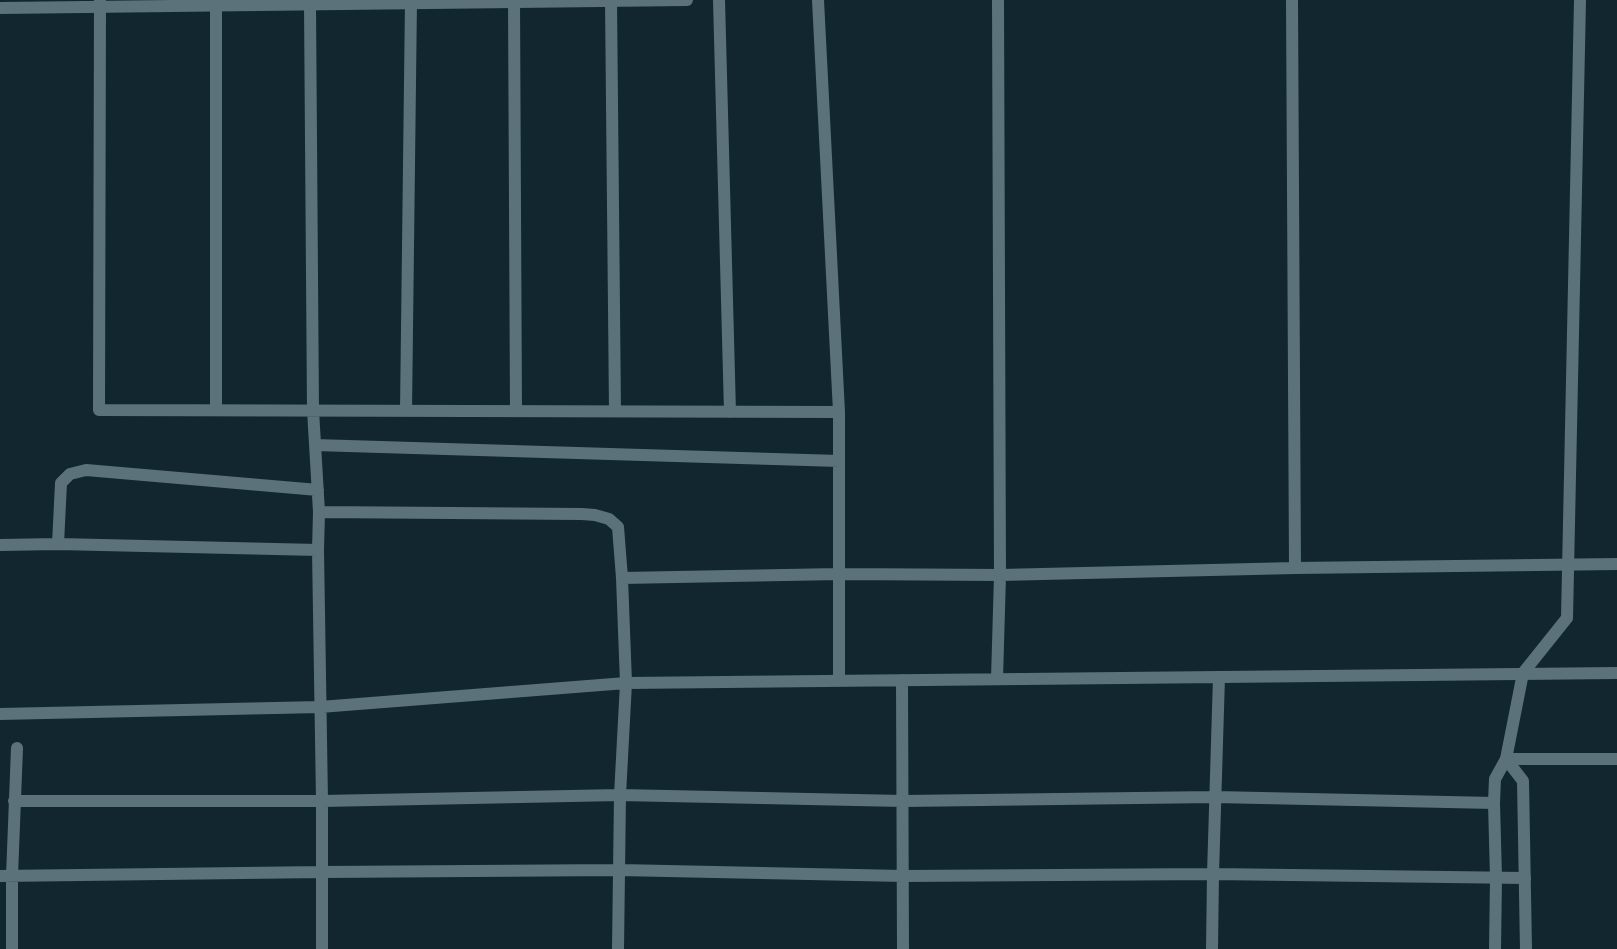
<!DOCTYPE html>
<style>
body{margin:0}
canvas{display:block;background:#11262e}
</style>
<canvas width="1617" height="949"></canvas>
<script>
const g = document.querySelector('canvas').getContext('2d');
g.lineJoin = 'round';
const toPath = rows => new Path2D(rows.map(r => 'M' + r).join(''));
function stroke(path, color, width, dash) { g.strokeStyle = color; g.lineWidth = width; g.lineCap = dash ? 'butt' : 'round'; g.setLineDash(dash || []); g.stroke(path); }
stroke(toPath([
 [100,0,99,410,839,412],
 [514,0,516,411],
 [611,0,615,411],
 [719,0,730,412],
 [818,0,839,412,839,680],
 [1292,0,1295,568],
 [310,5,313,410,319,512,318,550,322,801,322,949],
 [216,6,216,410],
 [406,411,411,0],
 [315,445,839,461],
 [319,512,582,514,595,515,609,519,618,527,622,578,626,683,620,795,618,949],
 [58,544,61,483,70,474,86,470,318,490],
 [0,545,58,544,318,550],
 [622,578,839,574,1000,575,1295,568,1617,564],
 [997,679,1000,575,998,0],
 [902,680,903,949],
 [0,714,320,707,626,683,1617,673],
 [1506,759,1617,759],
 [14,801,322,801,620,795,903,801,1215,797,1494,803],
 [0,876,323,872,620,870,903,876,1213,874,1525,878],
 [12,949,12,876,17,748],
 [1212,949,1213,874,1219,677]
]), '#5b727b', 12);
stroke(toPath([
 [0,8,687,0],
 [1506,759,1523,781,1526,949],
 [1495,949,1496,878,1494,803,1495,779,1506,759,1523,673,1567,618,1580,0]
]), '#5b727b', 12);
</script>
